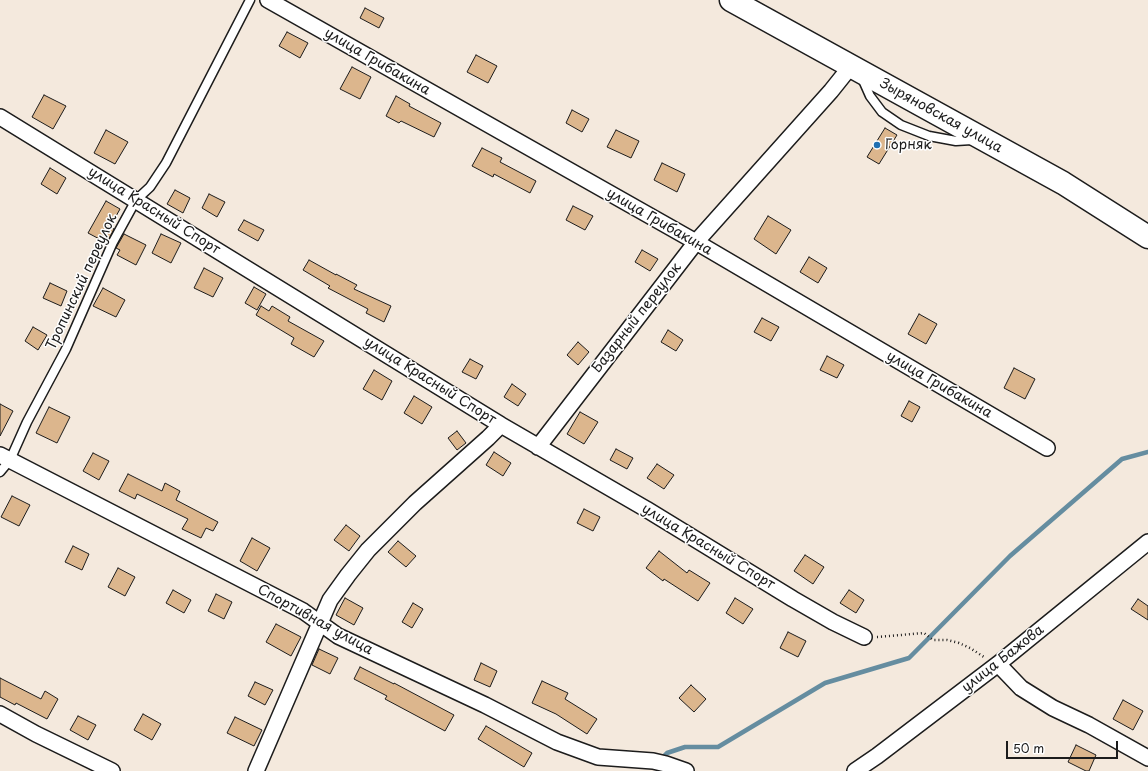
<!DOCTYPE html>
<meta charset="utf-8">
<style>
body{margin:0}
#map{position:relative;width:1148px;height:771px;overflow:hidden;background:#f4e9dd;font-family:"Playpen Sans",sans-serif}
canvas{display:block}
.scale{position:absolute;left:1006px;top:741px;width:112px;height:18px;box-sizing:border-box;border:2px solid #1c1c1c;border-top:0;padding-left:5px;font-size:12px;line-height:14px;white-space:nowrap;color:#1c1c1c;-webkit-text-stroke:3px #fff;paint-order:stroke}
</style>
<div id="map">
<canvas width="1148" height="771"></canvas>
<div class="scale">50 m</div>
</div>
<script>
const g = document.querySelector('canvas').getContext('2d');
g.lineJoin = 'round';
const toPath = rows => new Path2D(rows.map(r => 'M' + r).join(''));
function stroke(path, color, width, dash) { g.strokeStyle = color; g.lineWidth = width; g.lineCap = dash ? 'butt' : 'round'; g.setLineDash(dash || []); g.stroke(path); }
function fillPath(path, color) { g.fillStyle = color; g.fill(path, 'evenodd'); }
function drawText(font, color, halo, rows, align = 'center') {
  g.font = font + ' "Playpen Sans",sans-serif'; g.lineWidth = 3; g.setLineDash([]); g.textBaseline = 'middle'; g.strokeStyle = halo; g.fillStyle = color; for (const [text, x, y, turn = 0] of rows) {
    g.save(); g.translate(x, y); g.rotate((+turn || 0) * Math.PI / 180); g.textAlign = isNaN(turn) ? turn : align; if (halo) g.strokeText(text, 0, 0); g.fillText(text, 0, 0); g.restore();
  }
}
stroke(toPath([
 [661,759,667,753,685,747,718,747,825,683,909,658,1010,556,1122,459,1148,452]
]), '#658da0', 4.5);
const building = toPath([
 [365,8,384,18,379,28,360,18,365,8],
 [287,32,308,43,300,58,279,46,287,32],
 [476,55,497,66,488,83,467,72,476,55],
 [352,67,371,77,360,99,340,89,352,67],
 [44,95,66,106,53,129,32,117,44,95],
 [396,96,410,104,409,106,441,123,434,137,401,121,399,123,386,116,396,96],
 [572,110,589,119,582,132,566,123,572,110],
 [885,128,897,135,879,164,867,157,885,128],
 [106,130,128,142,115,164,94,153,106,130],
 [616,130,639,141,631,158,607,147,616,130],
 [482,148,502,158,500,162,536,181,530,193,494,174,493,177,472,166,482,148],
 [662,163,685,174,677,192,654,180,662,163],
 [50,168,66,178,57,194,41,184,50,168],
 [175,190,190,198,183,213,167,204,175,190],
 [209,194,225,202,217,217,202,208,209,194],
 [106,201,120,209,110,227,114,229,107,243,88,233,106,201],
 [573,206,593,216,585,230,566,220,573,206],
 [768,216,791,230,776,254,754,239,768,216],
 [244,220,264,230,258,241,238,230,244,220],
 [124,234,146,245,136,265,117,255,120,250,116,248,124,234],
 [161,234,181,243,171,263,152,253,161,234],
 [642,250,658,259,650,271,635,262,642,250],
 [809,257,827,268,818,283,800,272,809,257],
 [309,260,336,275,336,274,357,285,354,289,391,306,384,322,366,313,368,309,328,288,330,286,303,270,309,260],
 [204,268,223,278,213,297,194,288,204,268],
 [50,283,67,291,61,306,43,298,50,283],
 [254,287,266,294,257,310,245,303,254,287],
 [103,288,125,300,116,317,93,306,103,288],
 [261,306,269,311,272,306,290,317,288,321,324,341,314,357,291,344,294,338,256,315,261,306],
 [919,314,937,324,926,344,908,334,919,314],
 [762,318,779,327,771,341,754,332,762,318],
 [33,327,47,335,38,350,25,341,33,327],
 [668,330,683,340,676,351,661,342,668,330],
 [578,342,589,352,578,365,567,355,578,342],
 [827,356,844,365,837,378,820,370,827,356],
 [470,359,483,366,476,379,462,372,470,359],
 [1014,368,1035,379,1025,399,1004,388,1014,368],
 [374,370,392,381,382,400,363,389,374,370],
 [512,384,526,394,518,406,504,397,512,384],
 [414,396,432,407,422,424,404,413,414,396],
 [909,401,920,407,912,422,901,416,909,401],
 [0,404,13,411,0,436,0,404],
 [49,407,70,417,57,443,36,433,49,407],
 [580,412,598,422,584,444,567,434,580,412],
 [457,431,466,443,457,450,448,438,457,431],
 [616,449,633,458,627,469,610,460,616,449],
 [494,452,511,463,503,476,486,465,494,452],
 [93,453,109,461,99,480,83,471,93,453],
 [657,464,674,475,664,489,647,478,657,464],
 [128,474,162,491,165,483,180,491,176,500,218,522,213,531,206,528,201,538,182,529,188,519,137,494,135,499,119,491,128,474],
 [12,496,30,505,19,526,1,517,12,496],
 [584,509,600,517,593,531,577,523,584,509],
 [346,525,360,536,349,551,334,540,346,525],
 [252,538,270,548,257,571,240,561,252,538],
 [398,541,416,556,406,567,388,552,398,541],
 [73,546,89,554,82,570,65,562,73,546],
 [659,551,687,573,689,570,710,583,698,601,664,579,663,581,646,568,659,551],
 [805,555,824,567,813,584,794,571,805,555],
 [118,568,135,577,125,596,108,587,118,568],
 [173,590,191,600,184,613,166,603,173,590],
 [849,590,864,600,856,613,840,603,849,590],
 [216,594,232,602,224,619,208,611,216,594],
 [345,598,363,608,354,625,336,615,345,598],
 [735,598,753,609,743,624,726,613,735,598],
 [1138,599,1148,606,1148,620,1131,609,1138,599],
 [413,603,423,609,412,628,402,622,413,603],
 [276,624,301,637,291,656,266,642,276,624],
 [788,632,806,641,798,657,780,648,788,632],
 [319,649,338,658,330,674,312,665,319,649],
 [481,663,497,671,490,687,474,680,481,663],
 [360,667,394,684,394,683,454,715,445,731,385,699,387,696,354,679,360,667],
 [0,678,41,699,45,691,58,699,47,719,16,703,15,705,0,697,0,678],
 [542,681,568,693,565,699,597,719,587,734,556,714,532,703,542,681],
 [255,682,273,690,265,705,248,696,255,682],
 [691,685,706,699,694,712,679,698,691,685],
 [1123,700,1143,711,1133,730,1113,719,1123,700],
 [143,714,161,724,152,740,134,730,143,714],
 [78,716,96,725,88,740,70,730,78,716],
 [235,717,262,730,254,746,227,733,235,717],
 [486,726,532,753,524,767,478,739,486,726],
 [1076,745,1096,755,1089,771,1086,771,1068,762,1076,745]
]);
fillPath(building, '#dcb68d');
stroke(building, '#1c1c1c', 1);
const lane = toPath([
 [862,78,870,96,882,112,901,125,929,136,956,141,972,140],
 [0,472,10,460,27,422,66,349,113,242,136,200,150,187,166,163,250,0]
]);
const street = toPath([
 [268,0,696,242,1047,448],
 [0,117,501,425,646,509,793,599,833,622,864,637],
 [538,447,696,242,831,91,851,66],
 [0,455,303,611,338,636,485,705,557,742,598,757,653,761,666,764,686,771],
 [998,664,1021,688,1053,708,1089,725,1148,758],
 [0,714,36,734,112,771],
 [256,771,330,600,348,575,368,550,415,503,488,438,501,425],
 [855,771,877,756,998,664,1148,542]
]);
const secondary = toPath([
 [731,0,1063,183,1148,237]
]);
stroke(lane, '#1c1c1c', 11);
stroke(street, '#1c1c1c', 18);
stroke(secondary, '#1c1c1c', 25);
stroke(toPath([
 [877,637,924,633,933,640,947,640,959,643,970,648,984,657]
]), '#1c1c1c', 2.5, [1, 3]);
stroke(lane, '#fff', 8);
stroke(street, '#fff', 15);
stroke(secondary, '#fff', 22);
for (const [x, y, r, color] of [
 [877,145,4,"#1f6fb2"]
]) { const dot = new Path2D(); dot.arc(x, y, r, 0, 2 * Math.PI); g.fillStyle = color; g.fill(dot); stroke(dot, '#fff', 1.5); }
drawText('14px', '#1c1c1c', '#fff', [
 ["улица Грибакина",377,62,30],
 ["Зыряновская улица",941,116,29],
 ["улица Красный Спорт",154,211,32],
 ["улица Грибакина",659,222,30],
 ["Тропинский переулок",82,282,-65],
 ["Базарный переулок",637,318,-52],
 ["улица Красный Спорт",430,381,32],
 ["улица Грибакина",939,385,30],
 ["улица Красный Спорт",708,547,31],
 ["Спортивная улица",315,620,29],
 ["улица Бажова",1003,659,-38]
]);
drawText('14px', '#1c1c1c', '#fff', [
 ["Горняк",885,145]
], 'left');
</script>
